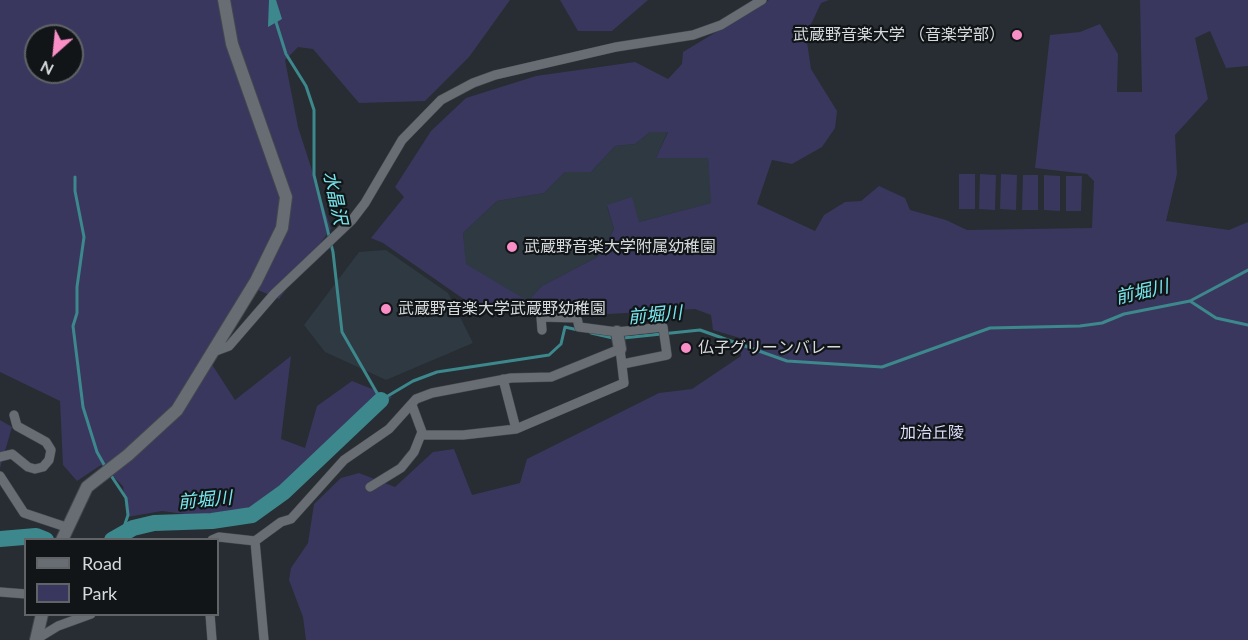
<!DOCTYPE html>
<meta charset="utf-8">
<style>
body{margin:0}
#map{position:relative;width:1248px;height:640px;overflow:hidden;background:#272d32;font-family:Lato,sans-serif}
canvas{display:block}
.legend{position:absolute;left:24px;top:538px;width:195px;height:78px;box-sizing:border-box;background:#121517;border:2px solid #606466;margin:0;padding:8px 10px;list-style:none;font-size:18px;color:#d6dadd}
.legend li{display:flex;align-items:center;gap:12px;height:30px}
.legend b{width:30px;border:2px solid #606466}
.north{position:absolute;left:24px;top:24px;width:60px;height:60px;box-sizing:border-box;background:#121517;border:2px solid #606466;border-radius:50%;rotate:207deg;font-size:16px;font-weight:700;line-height:24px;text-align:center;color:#d6dadd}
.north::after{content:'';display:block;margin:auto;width:21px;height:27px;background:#fa8fc8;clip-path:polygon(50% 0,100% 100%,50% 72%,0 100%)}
</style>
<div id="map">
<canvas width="1248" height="640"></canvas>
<ul class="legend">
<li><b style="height:8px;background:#676d73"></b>Road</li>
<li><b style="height:16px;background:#39375e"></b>Park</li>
</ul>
<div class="north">N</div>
</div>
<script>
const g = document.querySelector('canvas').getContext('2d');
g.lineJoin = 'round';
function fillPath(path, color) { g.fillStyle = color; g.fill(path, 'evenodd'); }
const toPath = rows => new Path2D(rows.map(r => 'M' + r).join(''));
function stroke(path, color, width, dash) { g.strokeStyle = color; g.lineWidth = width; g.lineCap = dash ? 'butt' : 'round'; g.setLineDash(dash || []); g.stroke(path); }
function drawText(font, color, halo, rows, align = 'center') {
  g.font = font + ' Lato,"Noto Sans JP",sans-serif'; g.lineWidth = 4.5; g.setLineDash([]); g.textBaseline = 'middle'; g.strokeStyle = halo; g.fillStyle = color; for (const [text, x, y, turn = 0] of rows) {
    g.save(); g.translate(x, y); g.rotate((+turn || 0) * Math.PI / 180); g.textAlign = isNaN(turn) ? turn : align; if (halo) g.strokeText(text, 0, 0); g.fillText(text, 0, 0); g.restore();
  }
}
fillPath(toPath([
 [668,131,656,158,708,157,712,203,639,222,607,206,614,229,599,256,542,286,528,302,465,264,463,233,497,201,544,193,565,172,591,172,615,146,635,144,650,132],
 [386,250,448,293,473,343,386,380,325,352,304,325,359,252]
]), '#2e3942');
fillPath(toPath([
 [0,0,510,0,469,57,425,101,359,103,313,49,298,47,285,60,298,127,331,229,279,299,258,290,211,363,235,400,291,356,281,439,305,448,317,406,352,381,392,397,287,497,223,519,162,511,127,517,123,486,101,465,77,481,63,465,60,401,0,372],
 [36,36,72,36,72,72,36,72],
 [560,0,648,0,612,31,578,31],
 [769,0,829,0,821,3,806,35,811,69,837,111,835,128,822,147,792,164,772,160,757,204,815,231,824,215,845,202,861,201,879,186,905,198,910,210,946,220,967,230,1092,228,1094,181,1087,174,1035,168,1050,35,1080,32,1100,24,1118,54,1117,92,1142,92,1140,0,1248,0,1248,66,1226,68,1210,31,1195,38,1208,99,1175,135,1177,174,1166,221,1229,230,1248,222,1248,640,306,640,303,617,289,580,291,568,308,543,314,504,341,478,359,473,395,487,433,452,454,449,472,495,520,483,527,459,659,393,692,389,741,356,740,338,713,330,711,315,695,309,591,315,516,307,485,308,465,300,383,243,371,238,404,197,395,187,431,131,466,98,536,76,635,62,668,79,682,64,683,52],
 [650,132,668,132,656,158,708,158,711,203,639,222,632,197,607,205,614,229,599,256,542,286,528,301,466,264,463,233,497,201,544,193,565,172,591,172,615,146,635,144],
 [959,174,975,174,975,209,959,209],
 [980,174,996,175,995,210,979,209],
 [1001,174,1017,175,1016,210,1000,209],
 [1023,175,1038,175,1038,210,1022,210],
 [1044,175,1060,176,1060,211,1044,210],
 [1066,176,1082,176,1081,211,1066,211],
 [0,420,12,427,0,468]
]), '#39375e');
fillPath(toPath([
 [269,0,276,0,282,19,268,27]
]), '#3d888c');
stroke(toPath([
 [275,19,286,54,306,86,314,110,314,175,333,252,342,332,381,400,413,381,437,372,549,355,561,344,565,327,578,330],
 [75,177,75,191,84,237,77,287,77,313,73,326,83,407,97,452,106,468],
 [1190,301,1216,318,1248,325],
 [591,333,613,338],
 [623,338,700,330,787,361,882,367,990,328,1080,326,1102,323,1124,314,1190,301,1248,270],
 [110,474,126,498,128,515,121,536]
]), '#3d888c', 3);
stroke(toPath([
 [0,539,36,536,46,540],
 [112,540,133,528,154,523,212,521,252,515,284,492,381,400]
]), '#3d888c', 16);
const street = toPath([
 [542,330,541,317,577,318,579,327,617,332,663,327,667,355,623,364],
 [213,352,229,346,274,294,352,220,365,203,402,140,441,100,473,83,495,75,616,47,693,35,721,25,762,0],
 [503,379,516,429],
 [0,457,12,454,28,467,35,469,43,467,49,460,51,450,46,442,17,426,14,415],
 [0,476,24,513,66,527],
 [370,487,401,468,414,452,422,432,412,405],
 [212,540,219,537,255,541,281,522,291,519,344,460,389,429,416,399,432,393,511,378,551,377,620,349,624,383,516,429,463,435,422,435],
 [255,541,264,640],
 [0,592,26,594],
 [210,614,212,640],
 [35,640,58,626,91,614]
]);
const secondary = toPath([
 [617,332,620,349],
 [62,540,87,487,128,455,177,410,256,281,282,228,286,197,232,44,224,0],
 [36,640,42,614]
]);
stroke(street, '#43484d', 10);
stroke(secondary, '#43484d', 14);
stroke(street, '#676d73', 9);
stroke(secondary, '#676d73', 12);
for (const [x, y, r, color] of [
 [1017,35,6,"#fa8fc8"],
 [512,247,6,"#fa8fc8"],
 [386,309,6,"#fa8fc8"],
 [686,348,6,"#fa8fc8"]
]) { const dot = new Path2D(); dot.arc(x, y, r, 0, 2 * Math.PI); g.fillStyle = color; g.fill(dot); stroke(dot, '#121517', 2); }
drawText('16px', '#d6dadd', '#121517', [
 ["武蔵野音楽大学 （音楽学部）",1005,35,"right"],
 ["武蔵野音楽大学附属幼稚園",524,247],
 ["武蔵野音楽大学武蔵野幼稚園",398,309],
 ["仏子グリーンバレー",698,348]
], 'left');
drawText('16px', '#dcdcfb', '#121517', [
 ["加治丘陵",932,433]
]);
drawText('italic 18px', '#77e8ee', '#121517', [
 ["水晶沢",335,198,78],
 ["前堀川",1142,292,-13],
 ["前堀川",655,315,-5],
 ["前堀川",205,500,-5]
]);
</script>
